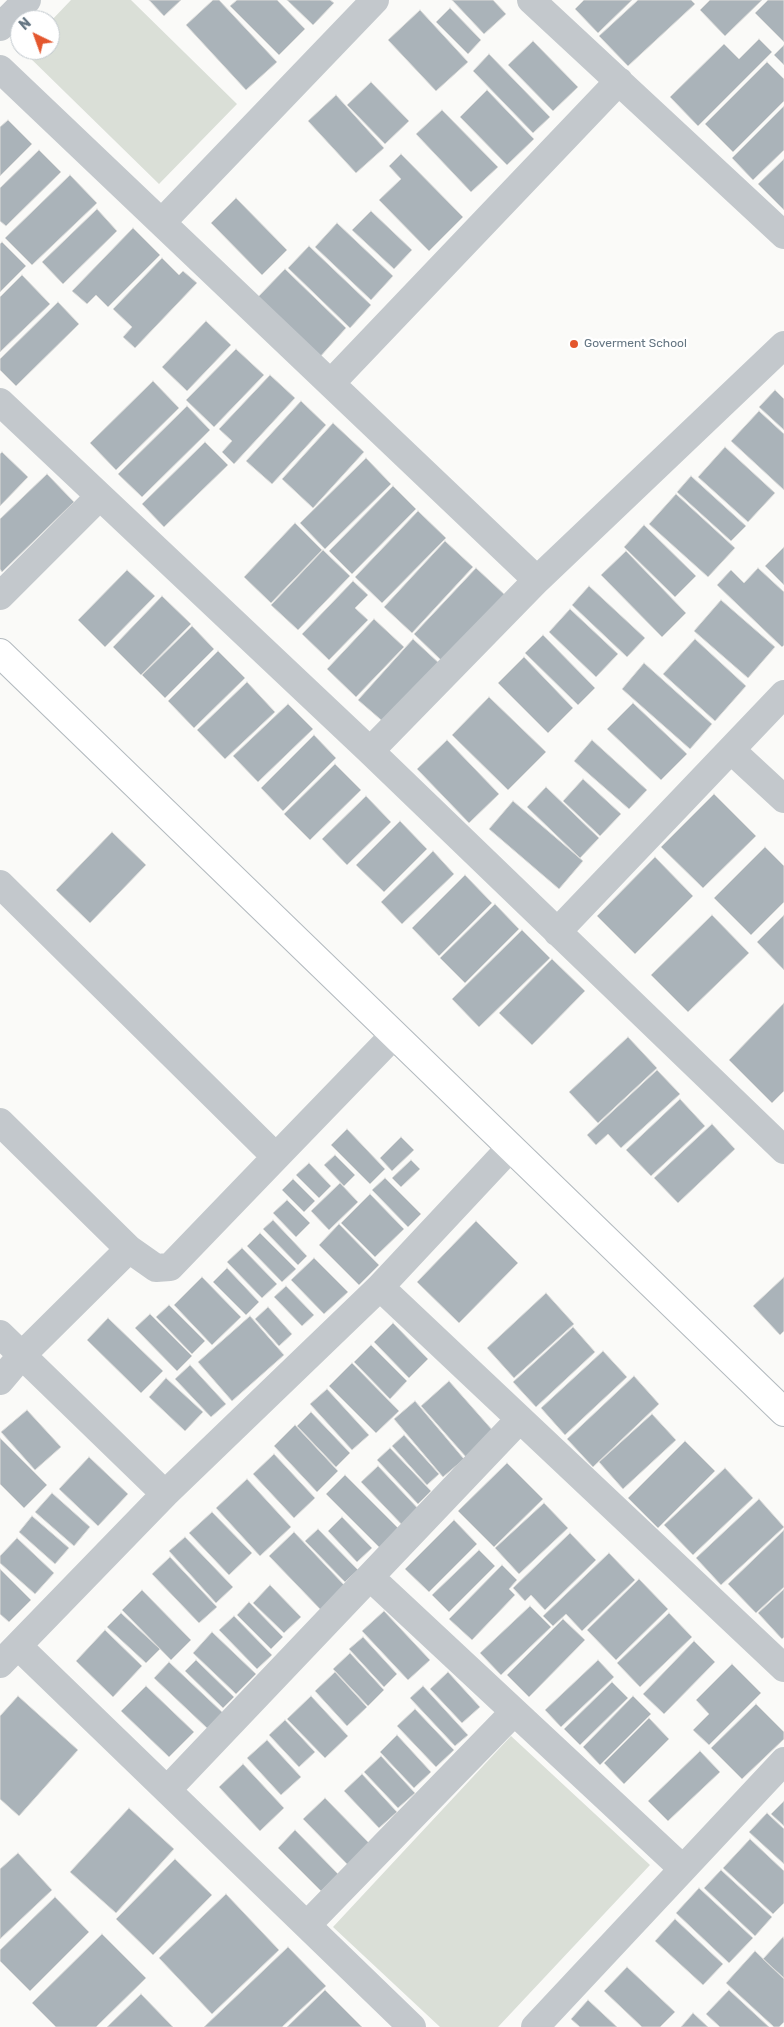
<!DOCTYPE html>
<style>
body{margin:0}
#map{position:relative;width:784px;height:2027px;overflow:hidden;background:#fafaf8;font-family:Rubik,sans-serif}
canvas{display:block}
.north{position:absolute;left:10px;top:10px;width:50px;height:50px;box-sizing:border-box;background:#fff;border:1px solid #c1c8cd;border-radius:50%;rotate:318deg;font-size:14px;font-weight:700;line-height:20px;text-align:center;color:#657683}
.north::after{content:'';display:block;margin:auto;width:18px;height:22px;background:#e4572e;clip-path:polygon(50% 0,100% 100%,50% 72%,0 100%)}
</style>
<div id="map">
<canvas width="784" height="2027"></canvas>
<div class="north">N</div>
</div>
<script>
const g = document.querySelector('canvas').getContext('2d');
g.lineJoin = 'round';
function fillPath(path, color) { g.fillStyle = color; g.fill(path, 'evenodd'); }
const toPath = rows => new Path2D(rows.map(r => 'M' + r).join(''));
function stroke(path, color, width, dash) { g.strokeStyle = color; g.lineWidth = width; g.lineCap = dash ? 'butt' : 'round'; g.setLineDash(dash || []); g.stroke(path); }
function drawText(font, color, halo, rows, align = 'center') {
  g.font = font + ' Rubik,sans-serif'; g.lineWidth = 5; g.setLineDash([]); g.textBaseline = 'middle'; g.strokeStyle = halo; g.fillStyle = color; for (const [text, x, y, turn = 0] of rows) {
    g.save(); g.translate(x, y); g.rotate((+turn || 0) * Math.PI / 180); g.textAlign = isNaN(turn) ? turn : align; if (halo) g.strokeText(text, 0, 0); g.fillText(text, 0, 0); g.restore();
  }
}
fillPath(toPath([
 [71,0,131,0,237,104,159,184,22,50,50,50,50,22],
 [511,1736,650,1865,498,2027,440,2027,333,1927]
]), '#dadfd7');
const building = toPath([
 [149,0,181,0,164,16,149,0],
 [213,0,219,0,277,62,246,90,186,25,213,0],
 [237,0,277,0,305,29,279,55,230,6,237,0],
 [287,0,330,0,334,3,313,25,287,0],
 [452,0,493,0,506,14,484,34,452,0],
 [584,0,632,0,598,33,575,9,584,0],
 [638,0,691,0,695,4,628,66,599,36,638,0],
 [710,0,762,0,725,36,700,10,710,0],
 [768,0,784,0,784,42,755,13,768,0],
 [450,8,481,40,468,54,436,22,450,8],
 [420,10,468,62,436,91,388,40,420,10],
 [759,39,772,52,698,126,670,97,724,44,739,59,759,39],
 [533,41,578,87,553,111,508,65,533,41],
 [784,45,784,65,774,55,784,45],
 [489,54,550,117,533,133,473,71,489,54],
 [767,62,784,79,784,101,733,152,705,124,767,62],
 [371,82,409,121,385,144,347,105,371,82],
 [487,90,534,139,507,165,460,117,487,90],
 [336,95,384,148,356,173,308,121,336,95],
 [784,106,784,150,753,180,732,158,784,106],
 [442,110,498,167,471,192,416,134,442,110],
 [8,120,32,144,0,176,0,127,8,120],
 [39,150,61,172,6,226,0,221,0,188,39,150],
 [401,154,463,217,429,251,379,200,401,179,389,166,401,154],
 [784,159,784,210,758,184,784,159],
 [70,175,97,203,32,265,5,238,70,175],
 [236,198,287,250,262,275,211,223,236,198],
 [97,209,117,231,63,284,42,262,97,209],
 [371,211,412,250,394,269,352,230,371,211],
 [337,223,393,276,371,300,315,247,337,223],
 [133,228,160,255,108,307,96,295,87,304,72,291,133,228],
 [2,242,26,266,0,292,0,244,2,242],
 [309,246,371,305,350,328,288,268,309,246],
 [162,258,179,275,183,271,197,283,135,348,123,337,132,327,113,309,162,258],
 [285,269,346,328,319,358,256,299,285,269],
 [22,275,50,304,0,352,0,297,22,275],
 [58,302,79,324,16,386,0,370,0,359,58,302],
 [206,321,231,345,187,391,162,367,206,321],
 [236,349,264,375,214,427,186,400,236,349],
 [270,375,295,398,234,464,222,452,232,441,219,429,270,375],
 [153,381,179,408,116,470,90,443,153,381],
 [775,390,784,399,784,430,759,407,775,390],
 [301,401,326,425,272,484,246,461,301,401],
 [187,406,210,430,142,497,118,474,187,406],
 [759,411,784,434,784,490,731,441,759,411],
 [333,423,364,452,313,508,282,479,333,423],
 [205,442,228,465,164,527,142,504,205,442],
 [725,447,775,493,748,522,698,477,725,447],
 [2,452,28,477,0,506,0,454,2,452],
 [366,458,391,484,325,549,300,523,366,458],
 [47,474,74,502,2,572,0,569,0,519,47,474],
 [691,476,746,526,731,541,677,492,691,476],
 [393,486,416,509,352,574,329,551,393,486],
 [676,494,735,548,708,577,649,524,676,494],
 [418,511,446,538,382,603,355,577,418,511],
 [295,523,322,550,271,603,244,577,295,523],
 [644,525,696,576,675,597,624,547,644,525],
 [445,541,473,567,412,633,384,607,445,541],
 [784,547,784,585,765,566,784,547],
 [323,550,350,576,298,630,271,605,323,550],
 [626,551,686,613,662,637,601,575,626,551],
 [476,568,505,595,443,662,414,634,476,568],
 [758,568,784,592,784,645,782,647,717,585,731,570,744,583,758,568],
 [127,570,155,596,105,647,78,620,127,570],
 [353,581,368,595,355,608,368,620,329,660,302,634,353,581],
 [589,586,645,638,627,657,572,605,589,586],
 [162,596,191,624,141,675,113,647,162,596],
 [721,600,775,647,748,678,694,631,721,600],
 [570,609,618,654,596,677,549,632,570,609],
 [374,619,404,647,356,697,327,669,374,619],
 [192,626,214,649,165,698,142,675,192,626],
 [543,635,595,688,578,705,525,653,543,635],
 [413,639,441,665,387,725,358,700,413,639],
 [695,639,746,686,715,721,663,674,695,639],
 [218,651,245,678,194,728,168,701,218,651],
 [524,657,573,708,548,733,498,683,524,657],
 [644,663,712,724,690,749,622,689,644,663],
 [247,682,275,712,225,759,197,730,247,682],
 [489,697,546,752,508,790,452,735,489,697],
 [633,703,687,754,661,780,607,729,633,703],
 [288,704,313,729,258,782,233,756,288,704],
 [314,735,336,758,283,811,261,788,314,735],
 [447,740,499,794,469,823,417,769,447,740],
 [592,740,647,790,629,809,574,761,592,740],
 [335,764,361,790,310,840,284,814,335,764],
 [583,779,621,814,600,836,563,801,583,779],
 [546,787,599,838,580,858,527,807,546,787],
 [714,794,756,836,703,888,661,847,714,794],
 [366,796,391,822,347,865,322,839,366,796],
 [513,801,583,861,559,889,489,829,513,801],
 [400,821,427,849,384,892,356,865,400,821],
 [112,832,146,865,90,923,56,890,112,832],
 [765,847,784,866,784,902,751,935,714,898,765,847],
 [433,851,454,874,402,924,381,902,433,851],
 [655,857,693,896,635,954,597,916,655,857],
 [465,875,492,903,439,956,412,928,465,875],
 [495,904,519,929,465,983,440,958,495,904],
 [712,915,749,953,688,1012,651,975,712,915],
 [784,915,784,970,757,942,784,915],
 [522,930,550,958,479,1027,452,999,522,930],
 [552,959,585,991,532,1045,499,1013,552,959],
 [784,1003,784,1091,772,1103,729,1060,784,1003],
 [628,1037,657,1068,598,1123,569,1092,628,1037],
 [657,1070,680,1094,621,1148,608,1134,596,1145,587,1135,657,1070],
 [680,1099,705,1126,651,1176,626,1150,680,1099],
 [712,1124,735,1149,678,1203,654,1178,712,1124],
 [347,1129,385,1169,370,1184,331,1145,347,1129],
 [401,1137,414,1150,392,1171,380,1158,401,1137],
 [335,1155,355,1175,344,1186,324,1165,335,1155],
 [411,1160,420,1169,401,1187,392,1178,411,1160],
 [309,1163,331,1186,319,1198,296,1175,309,1163],
 [385,1178,421,1214,408,1227,372,1190,385,1178],
 [293,1179,315,1201,304,1212,282,1190,293,1179],
 [340,1183,358,1202,329,1230,311,1211,340,1183],
 [370,1194,404,1229,375,1257,341,1223,370,1194],
 [287,1200,310,1223,296,1237,273,1213,287,1200],
 [273,1220,307,1256,298,1265,263,1229,273,1220],
 [476,1221,518,1263,459,1323,417,1282,476,1221],
 [339,1224,379,1265,359,1285,319,1245,339,1224],
 [260,1233,296,1269,282,1282,247,1246,260,1233],
 [242,1248,277,1284,262,1298,227,1262,242,1248],
 [314,1258,348,1292,324,1314,291,1280,314,1258],
 [227,1268,259,1302,246,1315,213,1282,227,1268],
 [202,1277,241,1317,212,1345,174,1305,202,1277],
 [784,1277,784,1331,780,1335,753,1306,784,1277],
 [286,1286,314,1315,302,1326,274,1297,286,1286],
 [546,1293,574,1324,514,1378,487,1348,546,1293],
 [169,1305,205,1341,192,1354,156,1317,169,1305],
 [268,1307,292,1334,279,1346,255,1319,268,1307],
 [150,1314,192,1356,177,1371,135,1328,150,1314],
 [250,1316,284,1355,232,1401,198,1362,250,1316],
 [108,1318,163,1371,141,1393,87,1340,108,1318],
 [393,1323,428,1359,409,1378,374,1342,393,1323],
 [573,1327,595,1352,536,1407,513,1382,573,1327],
 [371,1345,407,1381,390,1399,354,1362,371,1345],
 [603,1351,627,1377,565,1435,541,1408,603,1351],
 [352,1363,399,1411,376,1433,329,1386,352,1363],
 [190,1365,226,1404,211,1417,175,1379,190,1365],
 [634,1376,659,1404,593,1467,567,1439,634,1376],
 [166,1378,203,1412,185,1431,149,1397,166,1378],
 [449,1381,494,1432,466,1457,421,1406,449,1381],
 [327,1389,369,1435,352,1450,310,1404,327,1389],
 [415,1401,464,1459,443,1477,394,1419,415,1401],
 [27,1410,61,1447,35,1470,1,1432,27,1410],
 [311,1412,350,1453,336,1467,297,1426,311,1412],
 [652,1414,676,1440,623,1489,599,1462,652,1414],
 [295,1425,338,1471,317,1492,274,1446,295,1425],
 [404,1435,439,1474,427,1485,392,1446,404,1435],
 [0,1438,47,1485,24,1508,0,1484,0,1438],
 [685,1441,715,1471,658,1528,628,1498,685,1441],
 [390,1448,431,1491,418,1504,377,1460,390,1448],
 [274,1454,315,1498,294,1518,253,1474,274,1454],
 [89,1457,128,1494,98,1526,59,1489,89,1457],
 [507,1463,543,1499,494,1547,458,1511,507,1463],
 [378,1466,424,1515,407,1530,361,1482,378,1466],
 [725,1468,753,1498,693,1555,664,1525,725,1468],
 [345,1475,401,1531,382,1550,326,1494,345,1475],
 [247,1479,291,1527,260,1556,216,1508,247,1479],
 [52,1493,90,1527,74,1546,35,1512,52,1493],
 [759,1499,784,1527,721,1585,696,1558,759,1499],
 [544,1503,568,1528,519,1574,495,1548,544,1503],
 [212,1512,252,1553,229,1575,189,1533,212,1512],
 [32,1516,69,1548,55,1564,19,1532,32,1516],
 [342,1517,372,1548,357,1562,328,1531,342,1517],
 [454,1520,477,1544,429,1592,405,1569,454,1520],
 [318,1529,358,1570,345,1582,305,1541,318,1529],
 [784,1530,784,1587,756,1613,728,1584,784,1530],
 [294,1532,346,1587,321,1610,269,1556,294,1532],
 [570,1533,596,1560,545,1610,531,1595,525,1601,513,1588,570,1533],
 [185,1537,233,1587,216,1603,169,1551,185,1537],
 [17,1538,54,1573,35,1594,0,1563,0,1556,17,1538],
 [479,1550,495,1566,449,1612,432,1595,479,1550],
 [609,1553,635,1580,582,1631,566,1614,553,1626,543,1616,609,1553],
 [170,1557,217,1607,199,1623,152,1574,170,1557],
 [502,1565,517,1580,509,1589,515,1595,472,1640,449,1619,502,1565],
 [0,1569,31,1600,9,1622,0,1614,0,1569],
 [639,1579,668,1609,616,1660,587,1630,639,1579],
 [270,1585,301,1617,284,1633,253,1603,270,1585],
 [784,1589,784,1637,782,1639,758,1613,784,1589],
 [142,1590,191,1640,171,1660,122,1610,142,1590],
 [249,1602,283,1637,271,1649,237,1615,249,1602],
 [530,1606,551,1627,501,1675,480,1653,530,1606],
 [384,1611,430,1660,408,1680,362,1631,384,1611],
 [121,1613,160,1649,146,1663,107,1627,121,1613],
 [669,1613,692,1637,640,1687,617,1663,669,1613],
 [234,1616,272,1655,257,1669,219,1630,234,1616],
 [563,1619,585,1640,529,1697,507,1675,563,1619],
 [105,1630,142,1666,113,1697,76,1661,105,1630],
 [212,1632,256,1674,236,1694,193,1653,212,1632],
 [363,1637,397,1674,384,1687,349,1649,363,1637],
 [694,1641,715,1662,664,1714,643,1694,694,1641],
 [350,1653,384,1690,368,1706,333,1669,350,1653],
 [196,1660,234,1697,223,1708,185,1671,196,1660],
 [598,1660,614,1677,561,1727,545,1710,598,1660],
 [169,1662,223,1713,208,1729,154,1678,169,1662],
 [732,1664,761,1693,709,1745,693,1730,709,1714,696,1700,732,1664],
 [335,1672,367,1707,347,1726,315,1691,335,1672],
 [448,1672,480,1707,462,1723,430,1689,448,1672],
 [612,1682,628,1698,580,1745,564,1729,612,1682],
 [146,1686,194,1732,169,1757,121,1711,146,1686],
 [423,1686,468,1735,455,1746,410,1698,423,1686],
 [18,1696,78,1750,19,1816,0,1799,0,1716,18,1696],
 [311,1696,348,1736,325,1758,287,1719,311,1696],
 [633,1696,651,1714,600,1765,583,1747,633,1696],
 [756,1704,784,1732,784,1739,742,1779,711,1748,756,1704],
 [415,1709,454,1750,436,1767,397,1726,415,1709],
 [649,1718,669,1739,624,1784,604,1763,649,1718],
 [285,1720,315,1752,299,1767,269,1735,285,1720],
 [397,1735,431,1772,414,1788,380,1752,397,1735],
 [267,1740,301,1777,281,1795,247,1758,267,1740],
 [700,1751,720,1772,668,1821,648,1801,700,1751],
 [381,1756,415,1793,398,1808,364,1772,381,1756],
 [243,1764,284,1808,260,1831,219,1787,243,1764],
 [362,1774,397,1812,379,1828,344,1791,362,1774],
 [325,1798,370,1844,348,1865,303,1819,325,1798],
 [784,1801,784,1826,771,1814,784,1801],
 [129,1808,174,1849,116,1913,70,1872,129,1808],
 [767,1813,784,1829,784,1864,749,1832,767,1813],
 [295,1830,338,1874,321,1891,278,1848,295,1830],
 [750,1839,784,1871,784,1903,773,1914,723,1868,750,1839],
 [18,1853,52,1890,0,1939,0,1869,18,1853],
 [175,1859,212,1895,153,1955,116,1919,175,1859],
 [721,1870,772,1917,755,1936,704,1888,721,1870],
 [699,1888,753,1938,729,1963,676,1913,699,1888],
 [226,1894,279,1950,212,2014,159,1958,226,1894],
 [55,1897,89,1932,30,1991,0,1961,0,1950,55,1897],
 [675,1919,723,1964,703,1985,655,1941,675,1919],
 [102,1934,146,1978,96,2027,56,2027,32,2003,102,1934],
 [783,1937,784,1939,784,1978,763,1959,783,1937],
 [288,1947,326,1986,282,2027,204,2027,288,1947],
 [755,1951,784,1979,784,2022,779,2027,774,2027,726,1983,755,1951],
 [627,1967,675,2012,660,2027,642,2027,604,1991,627,1967],
 [325,1990,362,2027,287,2027,325,1990],
 [729,1990,769,2027,720,2027,706,2014,729,1990],
 [141,1994,173,2027,107,2027,141,1994],
 [588,2000,617,2027,580,2027,571,2019,588,2000],
 [693,2013,708,2027,681,2027,693,2013]
]);
fillPath(building, '#aab3b9');
stroke(building, '#dcdcda', 1);
const secondary = toPath([
 [0,653,784,1412]
]);
stroke(secondary, '#b3babf', 30);
stroke(toPath([
 [531,0,784,235],
 [0,27,27,0],
 [0,69,537,580],
 [162,222,375,0],
 [331,383,619,81],
 [0,402,370,751,784,1150],
 [0,596,99,497],
 [731,750,784,799],
 [370,751,537,580,784,345],
 [0,884,276,1157,170,1267,156,1268,129,1249,0,1122],
 [557,932,784,694],
 [276,1157,394,1035],
 [380,1287,784,1668],
 [0,1334,165,1494],
 [0,1381,22,1355,129,1249],
 [370,1577,683,1869],
 [18,1646,412,2027],
 [0,1664,165,1494,380,1287,510,1148],
 [167,1790,519,1420],
 [307,1925,514,1712],
 [535,2027,784,1761]
]), '#c3c8cc', 28);
stroke(secondary, '#fff', 28);
for (const [x, y, r, color] of [
 [574,344,5,"#e4572e"]
]) { const dot = new Path2D(); dot.arc(x, y, r, 0, 2 * Math.PI); g.fillStyle = color; g.fill(dot); stroke(dot, '#fff', 2); }
drawText('12px', '#657683', '#fff', [
 ["Goverment School",584,344]
], 'left');
</script>
